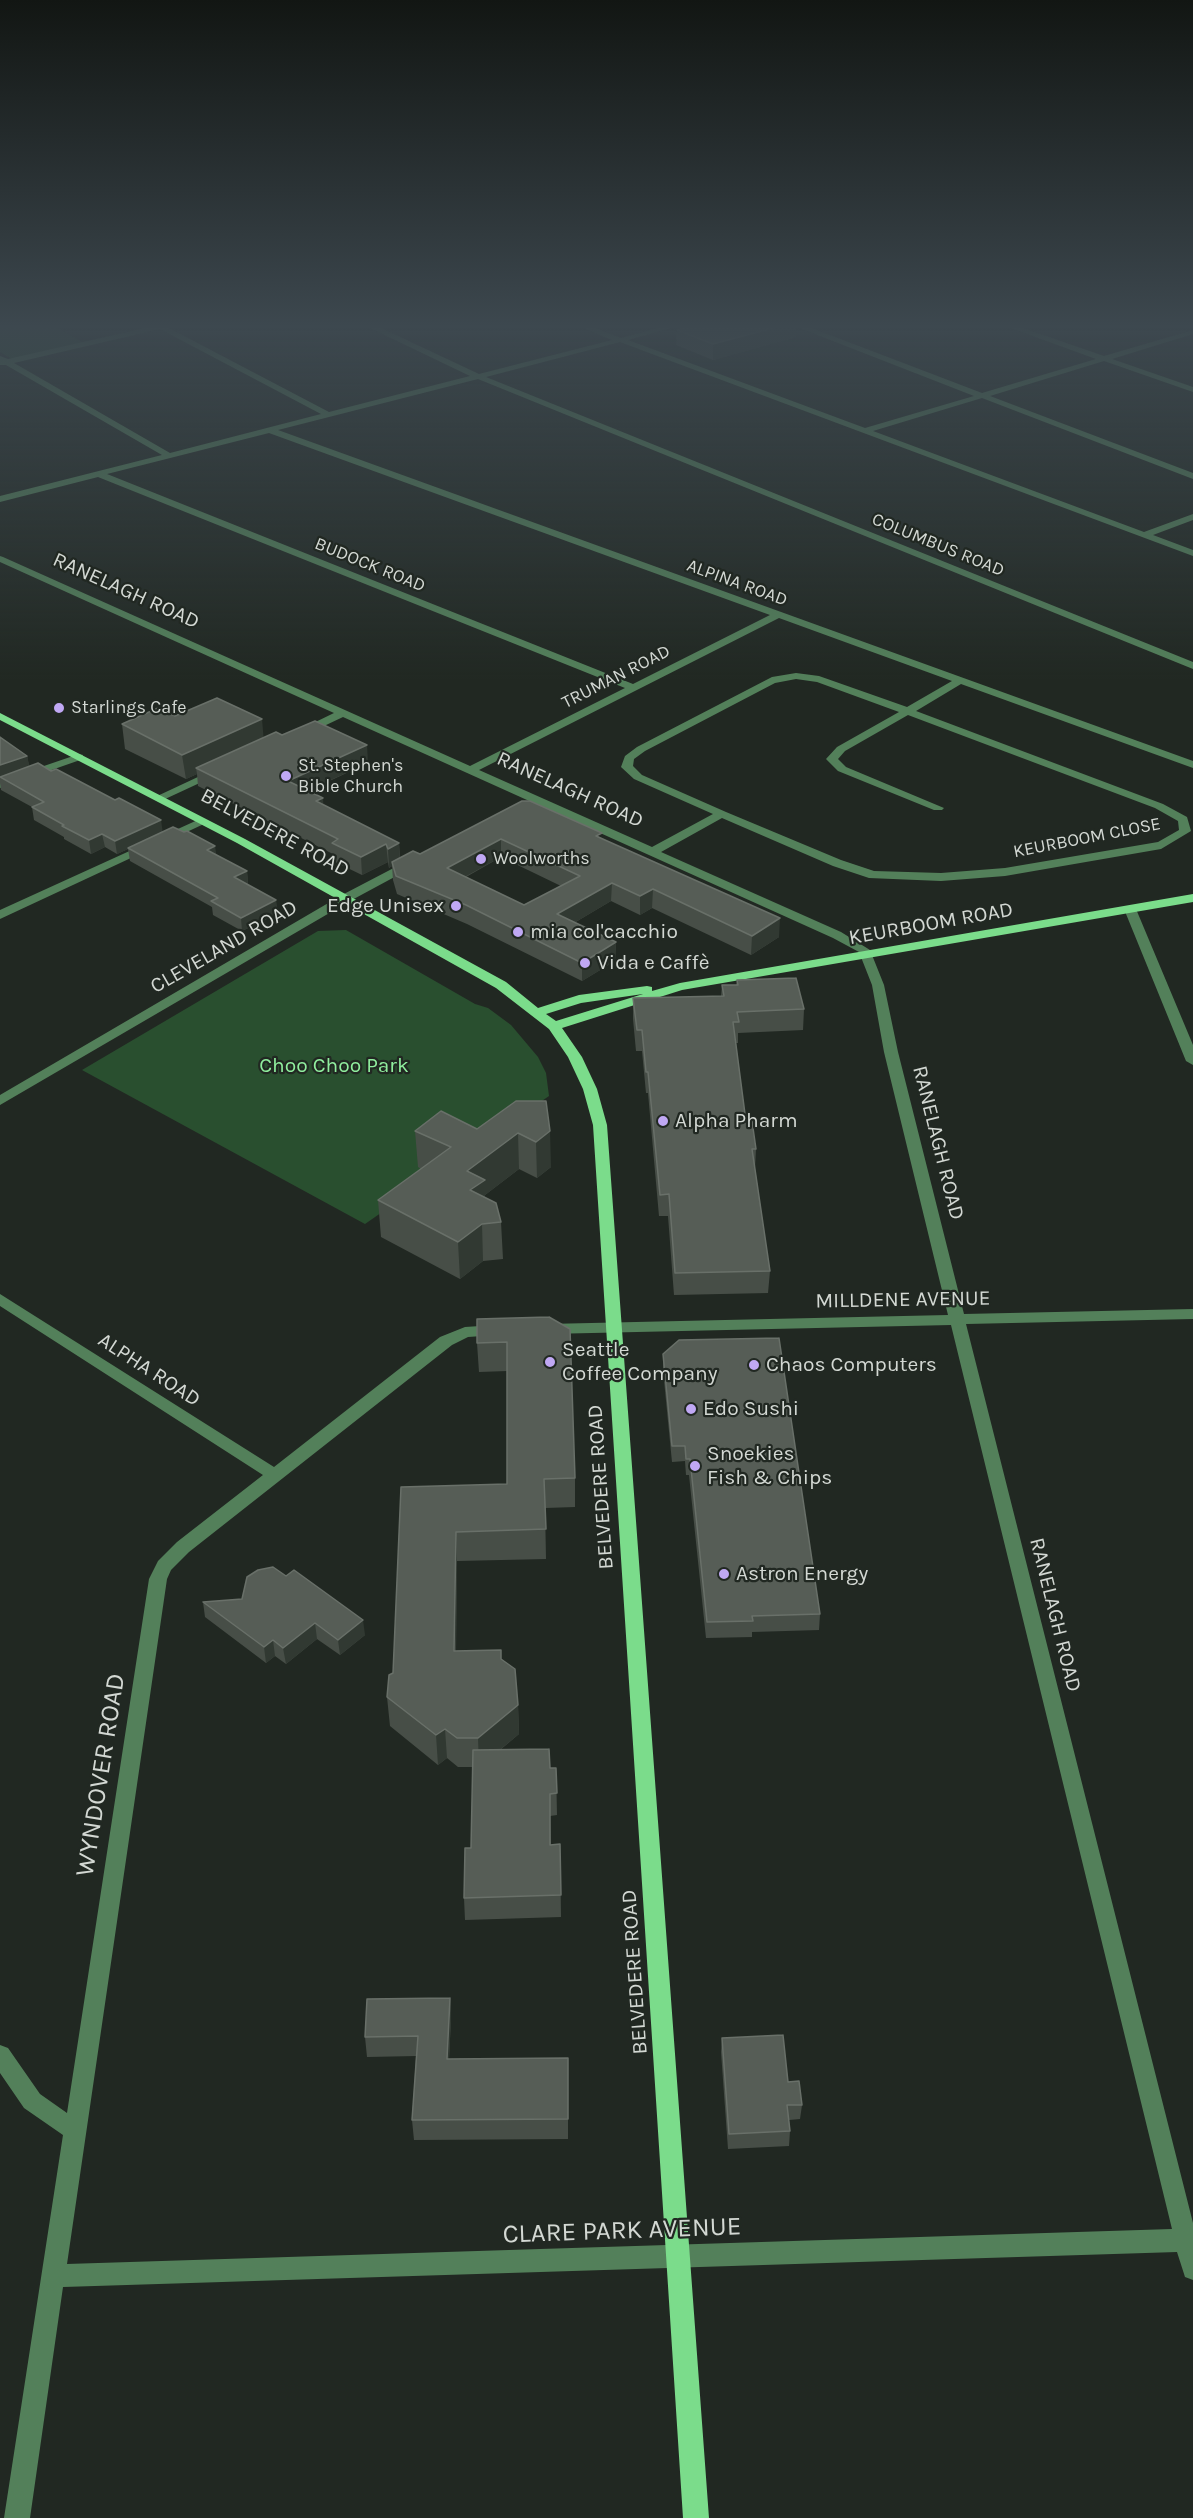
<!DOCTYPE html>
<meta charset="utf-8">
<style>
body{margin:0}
canvas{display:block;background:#212822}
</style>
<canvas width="1193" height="2518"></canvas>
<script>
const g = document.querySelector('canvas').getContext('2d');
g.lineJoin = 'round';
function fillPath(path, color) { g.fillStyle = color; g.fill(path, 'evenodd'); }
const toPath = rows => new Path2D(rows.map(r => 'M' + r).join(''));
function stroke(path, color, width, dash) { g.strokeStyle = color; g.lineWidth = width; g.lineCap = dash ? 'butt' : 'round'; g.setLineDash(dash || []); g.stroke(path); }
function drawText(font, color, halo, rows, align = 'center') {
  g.font = font + ' Karla,sans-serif'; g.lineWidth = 4.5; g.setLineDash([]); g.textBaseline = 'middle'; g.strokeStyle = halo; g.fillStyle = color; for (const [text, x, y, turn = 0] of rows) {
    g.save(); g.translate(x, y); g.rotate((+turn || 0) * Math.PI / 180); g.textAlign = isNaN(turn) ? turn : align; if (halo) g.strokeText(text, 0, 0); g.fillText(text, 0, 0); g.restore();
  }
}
fillPath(toPath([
 [0,327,56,327,84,343,12,359,0,352],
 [346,930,475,1004,488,1008,511,1025,538,1057,546,1073,549,1096,365,1224,82,1070,318,931]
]), '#294f2f');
fillPath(toPath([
 [149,327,167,327,329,412,470,376,368,327,379,327,479,374,612,340,581,327,593,327,621,338,661,327,675,327,628,340,865,428,974,396,797,327,809,327,982,393,1096,359,1008,327,1020,327,1104,356,1193,330,1193,334,1112,359,1193,387,1193,392,1104,361,990,396,1193,473,1193,479,982,398,873,431,1144,532,1193,514,1193,520,1153,535,1193,550,1193,556,620,342,486,377,1193,662,1193,669,478,379,278,430,1193,761,1193,768,961,684,916,711,1163,804,1187,817,1191,831,1161,849,1005,876,941,881,869,878,833,866,722,818,661,852,841,932,870,950,884,985,898,1052,964,1314,1193,1309,1193,1319,966,1324,1193,2223,1193,2280,1185,2277,1177,2252,63,2287,30,2518,4,2518,63,2135,24,2108,0,2073,0,2045,8,2048,40,2094,67,2113,149,1579,158,1561,177,1542,263,1475,0,1306,0,1294,274,1467,440,1337,465,1327,496,1325,504,1330,496,1335,468,1337,452,1345,189,1552,171,1570,167,1579,67,2264,1172,2229,951,1325,547,1334,539,1329,547,1324,948,1315,884,1052,872,985,859,952,833,938,343,717,307,734,299,734,299,730,334,713,0,562,0,556,3,557,470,766,625,688,98,477,0,502,0,496,162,455,6,365,0,365,0,356,8,359,149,327],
 [160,329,321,414,170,453,14,363,160,329],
 [269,433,770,615,633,684,107,474,269,433],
 [779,618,952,681,907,707,819,676,796,673,772,677,637,747,625,756,621,767,634,779,713,814,652,847,479,770,779,618],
 [796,679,817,682,899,712,837,747,826,759,838,771,934,810,942,810,944,808,846,767,838,759,845,751,908,715,1155,808,1178,821,1179,830,1158,842,1005,868,941,873,874,871,841,860,726,812,642,775,633,766,634,759,645,751,775,683,796,679],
 [79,754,83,755,83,759,0,788,0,781,79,754],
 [215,769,221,772,219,774,163,800,155,800,153,798,215,769],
 [202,818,208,821,206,823,0,919,0,910,202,818],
 [409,860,415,864,413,867,350,901,0,1105,0,1095,342,895,409,860],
 [1130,905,1136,909,1193,1045,1193,1065,1186,1061,1124,909,1130,905]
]), '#53805a');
fillPath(toPath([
 [0,713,245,839,506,982,538,1008,579,995,647,986,652,987,652,991,680,983,1193,894,1193,902,682,990,562,1028,582,1057,597,1089,607,1125,709,2518,683,2518,593,1125,583,1089,568,1057,549,1029,496,988,237,843,0,720,0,713],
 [643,994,556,1021,546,1014,581,1003,643,994]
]), '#7bdc8b');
fillPath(toPath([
 [687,327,796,327,796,337,713,360,676,345,677,330],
 [122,724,264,738,282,735,368,763,308,791,323,798,323,805,399,843,400,858,420,854,522,801,602,838,779,937,751,955,652,908,640,915,611,901,574,923,616,942,615,961,582,981,467,924,397,894,393,880,392,866,389,868,388,862,362,875,333,861,333,854,198,786,197,774,186,779,125,749],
 [501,857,561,886,524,905,466,877],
 [0,737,27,756,29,766,51,771,162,832,217,855,247,871,248,885,276,900,277,914,242,931,213,915,212,907,130,861,128,849,117,854,105,847,91,854,64,839,64,837,34,820,32,807,1,790,0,783],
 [737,980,804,1009,803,1030,738,1033,738,1043,736,1043,745,1114,756,1149,755,1168,770,1271,768,1293,674,1295,668,1216,659,1216,648,1093,646,1093,642,1051,636,1051,633,1019,633,998,721,996,722,985,736,985],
 [516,1101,551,1167,537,1178,519,1169,485,1195,485,1198,501,1222,503,1259,483,1261,460,1279,381,1237,378,1200,421,1169,418,1167,415,1131,477,1129],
 [549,1317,575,1478,575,1507,545,1508,546,1559,457,1561,456,1651,501,1659,518,1705,519,1734,500,1750,550,1768,556,1768,557,1815,550,1816,551,1845,560,1844,561,1917,465,1920,464,1898,471,1848,473,1767,458,1767,447,1758,438,1765,390,1726,387,1697,393,1673,401,1487,507,1484,507,1371,479,1372,477,1343],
 [663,1354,820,1614,819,1630,752,1632,752,1637,706,1638,689,1475,686,1475,685,1461,672,1462,663,1370],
 [242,1599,365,1635,340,1655,317,1639,286,1664,275,1656,266,1663,205,1617,203,1602],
 [450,1998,451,2019,449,2059,568,2058,568,2139,414,2140,412,2120,416,2056,367,2057,365,2037],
 [722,2038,788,2082,802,2105,800,2119,789,2120,790,2131,789,2146,728,2149,721,2052]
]), '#474e47');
fillPath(toPath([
 [777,327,796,327,796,337,713,360,713,344],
 [262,719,264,743,196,768,197,774,186,779,182,755],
 [367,745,368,763,289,799,288,781],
 [27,756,30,768,0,777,0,765],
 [323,798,324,816,316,801],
 [161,820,163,834,128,848,128,849,117,854,115,841],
 [102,834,105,847,91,854,89,840],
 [501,839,501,857,448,886,447,868],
 [399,843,400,862,392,862,392,866,389,868,388,849],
 [386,844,388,862,362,875,361,857],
 [215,846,217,859,207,850],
 [247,871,248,885,234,877],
 [612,883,611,901,557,933,557,914],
 [653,889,652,908,640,915,640,896],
 [276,900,277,914,242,931,241,918],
 [780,918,779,937,751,955,752,936],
 [616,942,615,961,582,981,582,963],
 [550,1131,551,1167,537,1178,536,1142],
 [518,1133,519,1169,485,1195,486,1217,469,1208,467,1171],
 [482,1224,483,1261,460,1279,458,1242],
 [456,1532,457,1561,455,1681,454,1651],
 [363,1620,365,1635,340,1655,338,1640],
 [315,1623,317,1639,286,1664,283,1648],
 [273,1640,275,1656,266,1663,264,1647],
 [518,1705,519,1734,479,1767,478,1738],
 [445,1729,447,1758,438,1765,436,1735],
 [450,1998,451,2019,448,2079,447,2059]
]), '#313932');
const building = toPath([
 [687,327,777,327,713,344,677,330,687,327],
 [217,698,262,719,182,755,122,724,158,708,175,716,217,698],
 [315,721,367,745,288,781,323,798,316,801,399,843,388,849,386,844,361,857,332,843,338,839,196,768,276,732,282,735,315,721],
 [0,737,27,756,0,765,0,737],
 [38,763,51,771,56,769,115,800,119,798,161,820,115,841,102,834,89,840,62,826,64,825,32,807,44,802,0,777,38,763],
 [522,801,530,801,602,833,596,836,780,918,752,936,653,889,640,896,612,883,557,914,616,942,582,963,466,905,396,876,392,862,413,851,420,854,522,801],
 [501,839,580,876,524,905,447,868,501,839],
 [173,827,184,832,187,831,215,846,207,850,247,871,234,877,276,900,241,918,211,901,218,898,128,848,173,827],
 [796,978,804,1009,737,1012,739,1022,733,1022,745,1114,751,1114,756,1149,752,1149,770,1271,675,1273,669,1194,660,1195,648,1072,646,1072,642,1030,637,1030,633,998,724,996,722,985,738,985,737,980,796,978],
 [516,1101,546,1101,550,1131,536,1142,518,1133,467,1171,485,1180,470,1190,496,1203,501,1222,482,1224,458,1242,378,1200,451,1147,415,1131,441,1111,477,1129,516,1101],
 [549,1317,570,1329,575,1478,544,1479,546,1529,456,1532,454,1651,501,1650,501,1659,515,1669,518,1705,478,1738,457,1738,445,1729,436,1735,387,1697,389,1675,393,1673,401,1487,507,1484,507,1342,477,1343,477,1319,549,1317],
 [779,1338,820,1614,752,1616,753,1621,707,1622,690,1459,686,1459,685,1446,672,1446,663,1354,679,1340,779,1338],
 [273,1567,286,1576,294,1570,363,1620,338,1640,315,1623,283,1648,273,1640,264,1647,203,1602,242,1599,247,1577,258,1570,273,1567],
 [549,1749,550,1768,556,1768,557,1793,550,1794,550,1845,560,1844,561,1895,464,1898,465,1848,471,1848,473,1750,549,1749],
 [450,1998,447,2059,568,2058,568,2119,412,2120,418,2036,365,2037,367,1999,450,1998],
 [783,2035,788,2082,799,2081,802,2105,787,2105,790,2131,729,2134,722,2038,783,2035]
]);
fillPath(building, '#565d56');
stroke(building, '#697069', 1.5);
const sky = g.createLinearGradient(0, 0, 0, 680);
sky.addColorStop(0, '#121613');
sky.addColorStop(0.48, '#3d484f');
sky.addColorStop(1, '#3d484f00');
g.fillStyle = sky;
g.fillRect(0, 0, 1193, 680);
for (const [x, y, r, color] of [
 [59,708,6,"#c0a8f4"],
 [286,776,6,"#c0a8f4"],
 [481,859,6,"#c0a8f4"],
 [456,906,6,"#c0a8f4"],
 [518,932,6,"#c0a8f4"],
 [585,963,6,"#c0a8f4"],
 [663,1121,6,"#c0a8f4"],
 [550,1362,6,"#c0a8f4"],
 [754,1365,6,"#c0a8f4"],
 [691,1409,6,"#c0a8f4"],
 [695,1466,6,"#c0a8f4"],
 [724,1574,6,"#c0a8f4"]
]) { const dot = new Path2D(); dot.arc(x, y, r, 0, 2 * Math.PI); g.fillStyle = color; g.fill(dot); stroke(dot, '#212822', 2); }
drawText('18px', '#d3d8d3', '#212822', [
 ["COLUMBUS ROAD",938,545,22],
 ["BUDOCK ROAD",370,565,22],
 ["ALPINA ROAD",737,583,20],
 ["TRUMAN ROAD",616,677,-27],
 ["KEURBOOM CLOSE",1087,838,-11]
]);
drawText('18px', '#d3d8d3', '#212822', [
 ["Starlings Cafe",71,708],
 ["St. Stephen's",298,766],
 ["Bible Church",298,787],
 ["Woolworths",493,859]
], 'left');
drawText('21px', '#d3d8d3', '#212822', [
 ["RANELAGH ROAD",126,591,24],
 ["RANELAGH ROAD",570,790,24],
 ["BELVEDERE ROAD",275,833,28],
 ["KEURBOOM ROAD",931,924,-10],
 ["CLEVELAND ROAD",224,947,-30],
 ["RANELAGH ROAD",938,1143,76],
 ["MILLDENE AVENUE",903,1300,-1],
 ["ALPHA ROAD",149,1370,33],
 ["BELVEDERE ROAD",601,1487,-94],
 ["RANELAGH ROAD",1055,1615,76],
 ["BELVEDERE ROAD",635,1972,-94]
]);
drawText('21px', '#d3d8d3', '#212822', [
 ["Edge Unisex",444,906,"right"],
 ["mia col'cacchio",530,932],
 ["Vida e Caffè",597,963],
 ["Alpha Pharm",675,1121],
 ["Seattle",562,1350],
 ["Coffee Company",562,1374],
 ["Chaos Computers",766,1365],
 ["Edo Sushi",703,1409],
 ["Snoekies",707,1454],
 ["Fish & Chips",707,1478],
 ["Astron Energy",736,1574]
], 'left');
drawText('21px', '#90ee9e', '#212822', [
 ["Choo Choo Park",334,1066]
]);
drawText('26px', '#d3d8d3', '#212822', [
 ["WYNDOVER ROAD",101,1775,-81],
 ["CLARE PARK AVENUE",622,2231,-2]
]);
</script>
